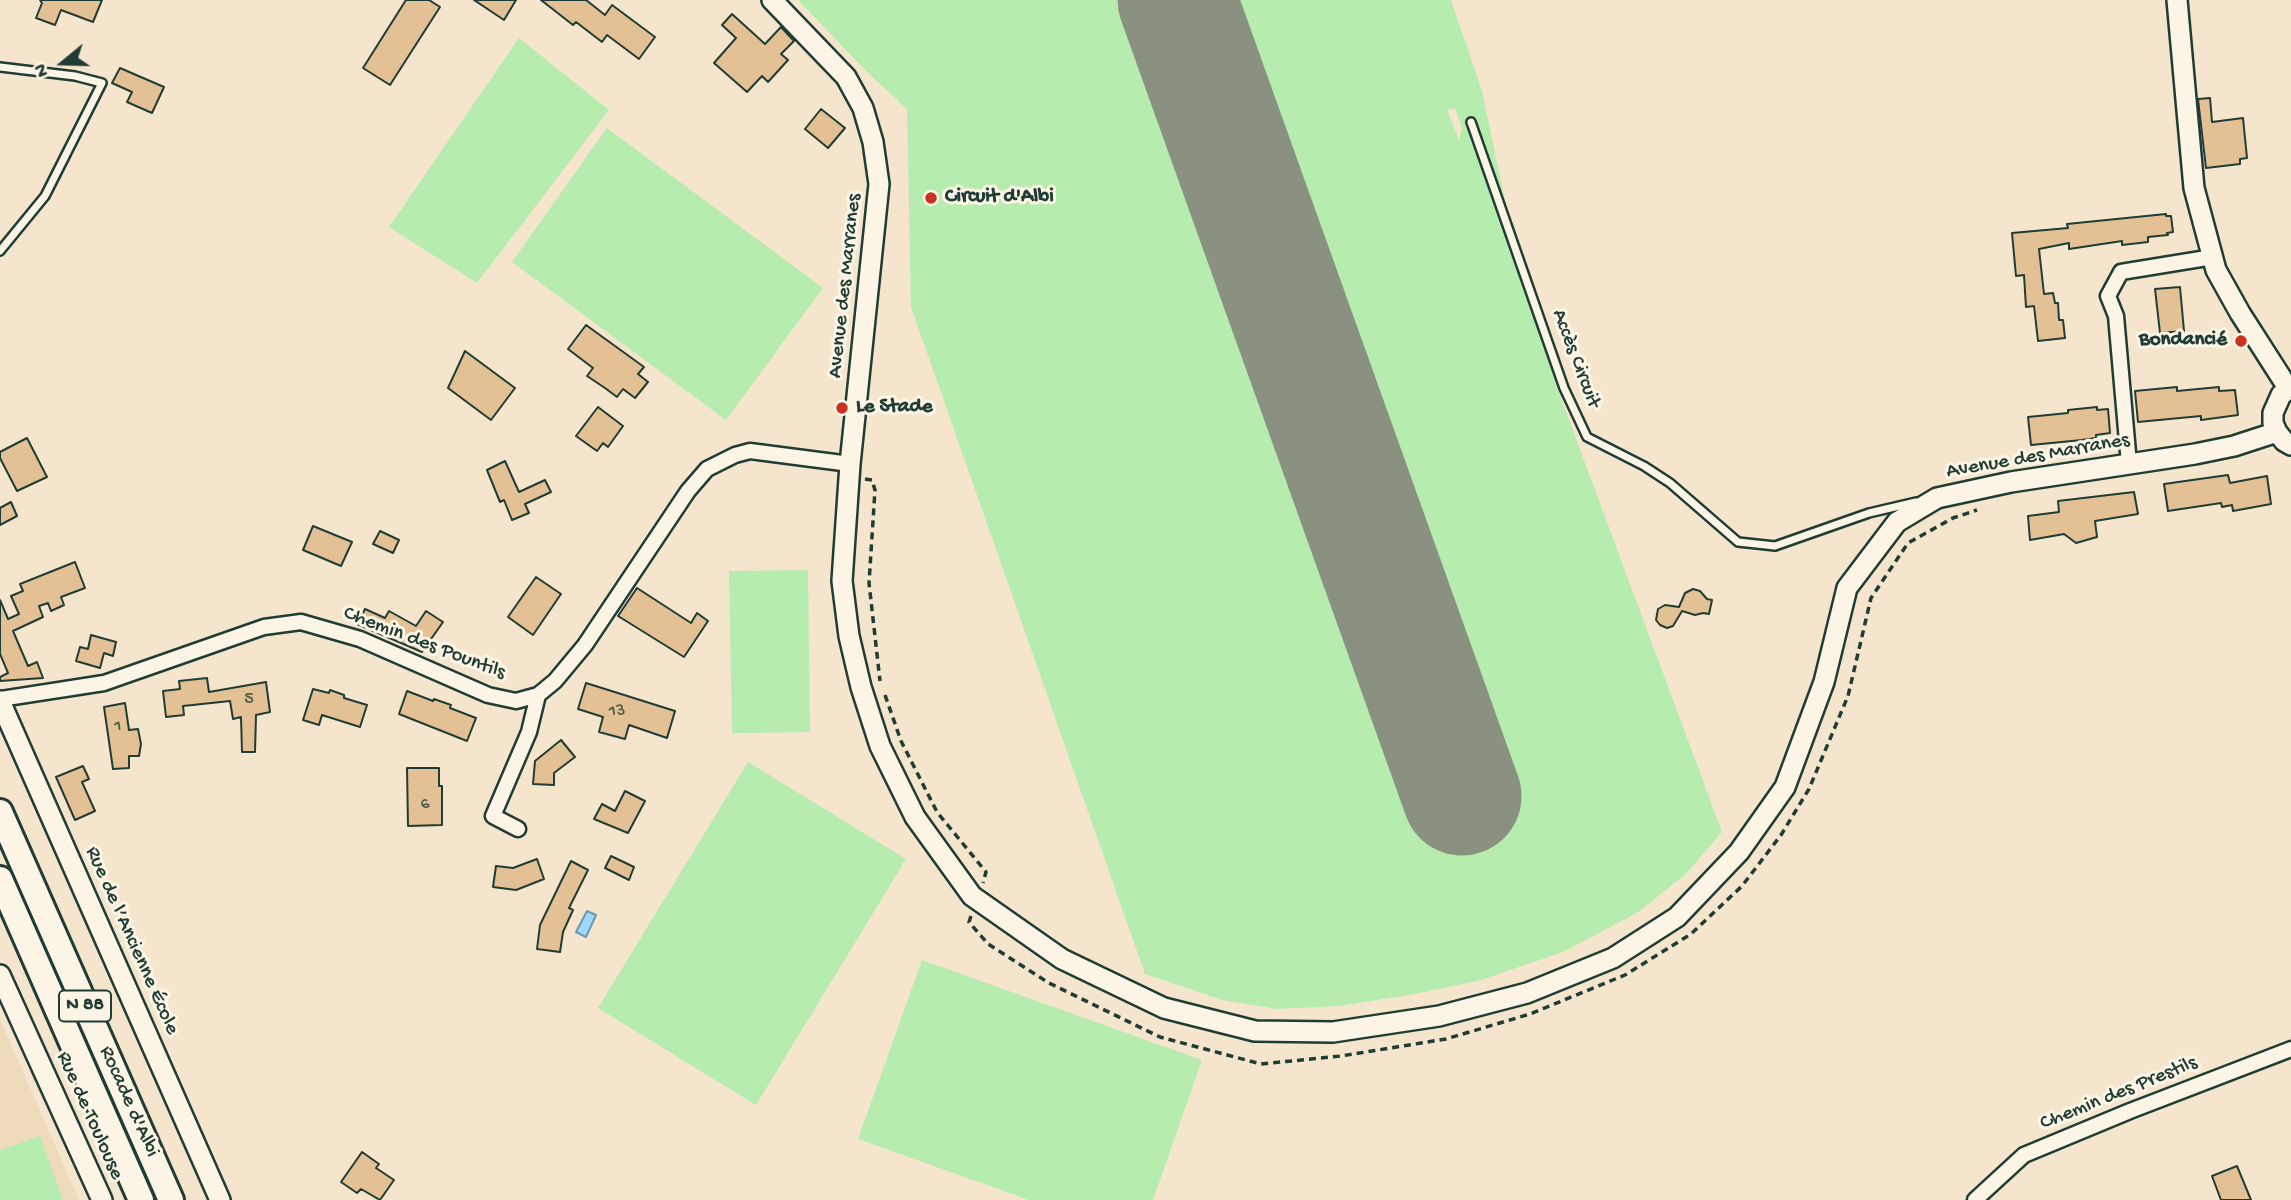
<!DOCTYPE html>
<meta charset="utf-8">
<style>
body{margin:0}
#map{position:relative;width:2291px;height:1200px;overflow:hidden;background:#f5e5cd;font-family:"Gochi Hand",sans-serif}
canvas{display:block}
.north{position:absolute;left:28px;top:28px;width:70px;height:70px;-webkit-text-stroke:5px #fcf5e5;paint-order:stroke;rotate:251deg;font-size:19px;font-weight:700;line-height:28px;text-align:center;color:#1f3d34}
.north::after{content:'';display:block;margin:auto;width:24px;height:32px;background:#1f3d34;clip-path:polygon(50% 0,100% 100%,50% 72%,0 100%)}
</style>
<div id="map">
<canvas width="2291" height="1200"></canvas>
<div class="north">N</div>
</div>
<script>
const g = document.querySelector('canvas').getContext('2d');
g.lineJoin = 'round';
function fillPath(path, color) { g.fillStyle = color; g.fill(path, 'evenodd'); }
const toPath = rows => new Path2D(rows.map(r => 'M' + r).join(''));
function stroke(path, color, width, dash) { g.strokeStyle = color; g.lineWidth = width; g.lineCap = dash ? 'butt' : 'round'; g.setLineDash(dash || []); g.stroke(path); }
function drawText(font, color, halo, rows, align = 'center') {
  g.font = font + ' "Gochi Hand",sans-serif'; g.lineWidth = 6; g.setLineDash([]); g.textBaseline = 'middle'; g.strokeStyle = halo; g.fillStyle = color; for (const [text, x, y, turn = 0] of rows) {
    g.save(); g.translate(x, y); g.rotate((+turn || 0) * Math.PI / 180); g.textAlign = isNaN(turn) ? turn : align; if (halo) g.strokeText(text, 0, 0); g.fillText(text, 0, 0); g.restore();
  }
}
fillPath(toPath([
 [0,1019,79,1200,0,1200]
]), '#f0dabc');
fillPath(toPath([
 [798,0,1451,0,1482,91,1508,215,1565,378,1555,382,1722,832,1687,873,1637,913,1563,952,1481,980,1415,994,1339,1006,1277,1009,1222,1000,1145,974,911,307,907,109,866,71],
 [1455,108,1462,128,1459,140,1447,110],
 [1274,151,1500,783,1422,810,1198,180],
 [519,38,609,110,477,283,389,227],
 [607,128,823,288,726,420,512,262],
 [808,570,810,732,732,733,729,571],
 [748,762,906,859,756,1105,598,1008],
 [922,960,1202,1060,1153,1200,1029,1200,858,1139],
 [40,1136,63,1200,0,1200,0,1150]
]), '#b6ecae');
const water = toPath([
 [587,911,596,915,586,937,576,932,587,911]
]);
fillPath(water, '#9fd7ff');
stroke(water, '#6c99ae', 2);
stroke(toPath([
 [1177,0,1462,796]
]), '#8a9180', 119);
const building = toPath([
 [40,0,102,0,93,22,61,10,55,25,36,18,42,3,40,0],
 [406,0,429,0,440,7,390,85,363,68,406,0],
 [474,0,516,0,504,20,474,0],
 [541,0,586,0,605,15,612,5,655,37,639,59,607,35,602,42,576,22,573,25,541,0],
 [732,14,765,44,781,27,794,41,781,54,788,60,768,82,762,76,747,92,714,63,736,38,722,25,732,14],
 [120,68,164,87,152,113,127,102,132,92,112,83,120,68],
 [2210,98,2212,122,2243,118,2247,158,2240,159,2240,164,2206,168,2198,99,2210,98],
 [821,109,845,128,828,148,805,129,821,109],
 [2166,214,2166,216,2171,216,2173,232,2167,233,2168,235,2148,237,2148,242,2122,245,2122,241,2069,249,2069,243,2039,249,2044,294,2053,293,2055,303,2058,303,2059,320,2063,320,2065,338,2038,341,2034,306,2026,307,2024,275,2016,276,2012,233,2068,228,2067,224,2166,214],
 [2180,287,2184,331,2160,333,2155,289,2180,287],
 [586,325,644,367,638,374,648,382,635,398,623,389,617,397,605,388,587,376,593,368,568,349,586,325],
 [465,351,515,388,491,420,448,388,465,351],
 [2177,387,2177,391,2219,387,2219,391,2235,390,2238,415,2201,420,2201,416,2138,422,2135,391,2177,387],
 [598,407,623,426,608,447,603,443,597,451,576,436,598,407],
 [2097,407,2097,410,2108,409,2110,433,2096,435,2096,438,2082,440,2031,445,2028,417,2068,413,2068,410,2097,407],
 [27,438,47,477,17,491,0,458,0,452,27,438],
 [505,461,519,492,545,480,551,492,525,504,529,513,512,520,504,500,500,502,487,470,505,461],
 [2228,475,2230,483,2267,476,2271,504,2233,511,2232,505,2222,507,2221,503,2168,511,2164,484,2228,475],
 [2134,492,2138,514,2095,521,2097,537,2076,543,2064,534,2030,540,2028,516,2059,512,2058,501,2134,492],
 [11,502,17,516,0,525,0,508,11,502],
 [313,526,352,542,341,566,303,550,313,526],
 [380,531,399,540,393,553,373,544,380,531],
 [75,562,85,588,61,597,64,605,51,611,48,603,39,606,43,617,13,631,28,666,37,662,43,678,0,681,0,677,8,673,0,654,0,600,8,619,19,614,11,596,23,591,20,584,75,562],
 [536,577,561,594,533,635,508,617,536,577],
 [637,588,691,623,697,613,708,621,684,657,618,616,637,588],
 [1693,589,1700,591,1707,599,1712,600,1709,614,1703,613,1695,615,1682,611,1673,626,1667,628,1660,625,1656,620,1658,609,1665,605,1679,607,1685,593,1693,589],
 [365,609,385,618,389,611,416,626,426,611,443,622,422,652,357,624,365,609],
 [91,635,116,642,113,656,104,653,100,668,76,661,80,647,88,649,91,635],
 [207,678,209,692,266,682,270,712,256,715,255,752,242,752,241,717,233,719,230,701,183,706,184,715,166,717,163,691,180,689,179,681,207,678],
 [586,683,675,711,667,738,629,725,625,739,599,732,603,717,578,709,586,683],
 [313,689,329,693,330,690,344,695,344,698,367,705,360,727,322,715,319,725,303,720,313,689],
 [407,691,433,701,434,699,451,705,450,708,476,718,467,741,399,714,407,691],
 [125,703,129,730,138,729,141,744,139,756,129,756,129,768,113,769,104,707,125,703],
 [561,740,575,757,554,773,554,785,533,784,535,761,561,740],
 [83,766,89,779,82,782,95,811,75,820,56,777,83,766],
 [407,768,439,768,439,786,442,786,442,825,408,826,407,768],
 [625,791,645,801,628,833,594,819,602,804,615,811,625,791],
 [611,856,634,867,629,880,605,868,611,856],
 [537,859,544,879,516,890,493,887,496,866,513,868,537,859],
 [571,861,588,870,569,908,573,910,563,932,560,952,537,949,540,925,571,861],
 [362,1152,379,1164,376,1168,394,1180,380,1200,361,1189,357,1193,341,1182,362,1152],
 [2237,1166,2251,1200,2221,1200,2212,1176,2237,1166]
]);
fillPath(building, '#e4c195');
stroke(building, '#1f3d34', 2);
const lane = toPath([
 [0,67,75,76,102,83,45,196,0,251],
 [1471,122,1564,388,1587,437,1644,466,1670,483,1738,542,1775,546,1869,513,1916,502]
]);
const street = toPath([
 [2129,464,2116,316,2108,296,2121,272,2213,257],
 [0,699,104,683,264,627,301,622,360,639,488,695,516,701,538,695,555,681,585,645,688,491,707,469,735,455,750,451,850,464],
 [518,829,493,816,529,732,538,695],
 [1975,1200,2024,1155,2130,1111,2291,1049]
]);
const secondary = toPath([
 [772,0,846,77,863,108,873,142,879,184,850,464,842,581,849,636,861,687,880,746,915,817,972,896,1062,959,1164,1008,1255,1031,1333,1032,1439,1016,1527,993,1613,958,1677,917,1739,852,1785,787,1824,682,1847,588,1897,522,1937,498,2011,482,2195,454,2234,446,2277,432],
 [2177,0,2194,188,2216,270,2240,313,2288,388],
 [2291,387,2281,395,2273,413,2273,423,2277,432,2284,441,2291,445],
 [0,701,220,1200],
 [0,975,102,1200]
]);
const highway = toPath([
 [0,812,171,1200],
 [0,879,141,1200]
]);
stroke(lane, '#1f3d34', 12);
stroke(street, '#1f3d34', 19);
stroke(secondary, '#1f3d34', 24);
stroke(highway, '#1f3d34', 30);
stroke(toPath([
 [865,479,872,480,875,490,869,583,880,681],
 [885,695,901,741,937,812,986,872,983,883],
 [971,916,969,922,988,944,1049,983,1160,1037,1261,1064,1341,1056,1446,1039,1530,1014,1625,975,1691,934,1742,886,1781,835,1809,789,1848,696,1871,598,1908,543,1953,518,1977,510]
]), '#1f3d34', 3.5, [7, 5]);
stroke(lane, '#fcf5e5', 7);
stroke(street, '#fcf5e5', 14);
stroke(secondary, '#fcf5e5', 19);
stroke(highway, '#fcf5e5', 24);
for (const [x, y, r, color] of [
 [931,198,7,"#c8321e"],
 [2241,341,7,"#c8321e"],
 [842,408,7,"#c8321e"]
]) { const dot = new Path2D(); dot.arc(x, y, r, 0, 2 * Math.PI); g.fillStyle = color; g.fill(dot); stroke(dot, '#fcf5e5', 2.5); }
drawText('18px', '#505e4c', null, [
 ["5",249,700],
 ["13",617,712],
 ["1",118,727],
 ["6",425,805]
]);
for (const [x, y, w] of [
 [85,1006,52]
]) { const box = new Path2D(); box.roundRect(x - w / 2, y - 15.5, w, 31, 5); g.fillStyle = '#fcf5e5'; g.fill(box); stroke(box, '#1f3d34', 2); }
drawText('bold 19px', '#1f3d34', null, [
 ["N 88",85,1006]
]);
drawText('bold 21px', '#1f3d34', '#fcf5e5', [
 ["Circuit d'Albi",945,198],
 ["Bondancié",2227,341,"right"],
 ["Le Stade",856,408]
], 'left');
drawText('21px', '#1f3d34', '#fcf5e5', [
 ["Avenue des Marranes",846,286,-84],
 ["Accès Circuit",1575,359,69],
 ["Avenue des Marranes",2038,457,-10],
 ["Chemin des Pountils",424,644,21],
 ["Rue de l’Ancienne École",131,941,66],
 ["Chemin des Prestils",2119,1094,-22],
 ["Rocade d'Albi",128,1102,66],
 ["Rue de Toulouse",89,1116,66]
]);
</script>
